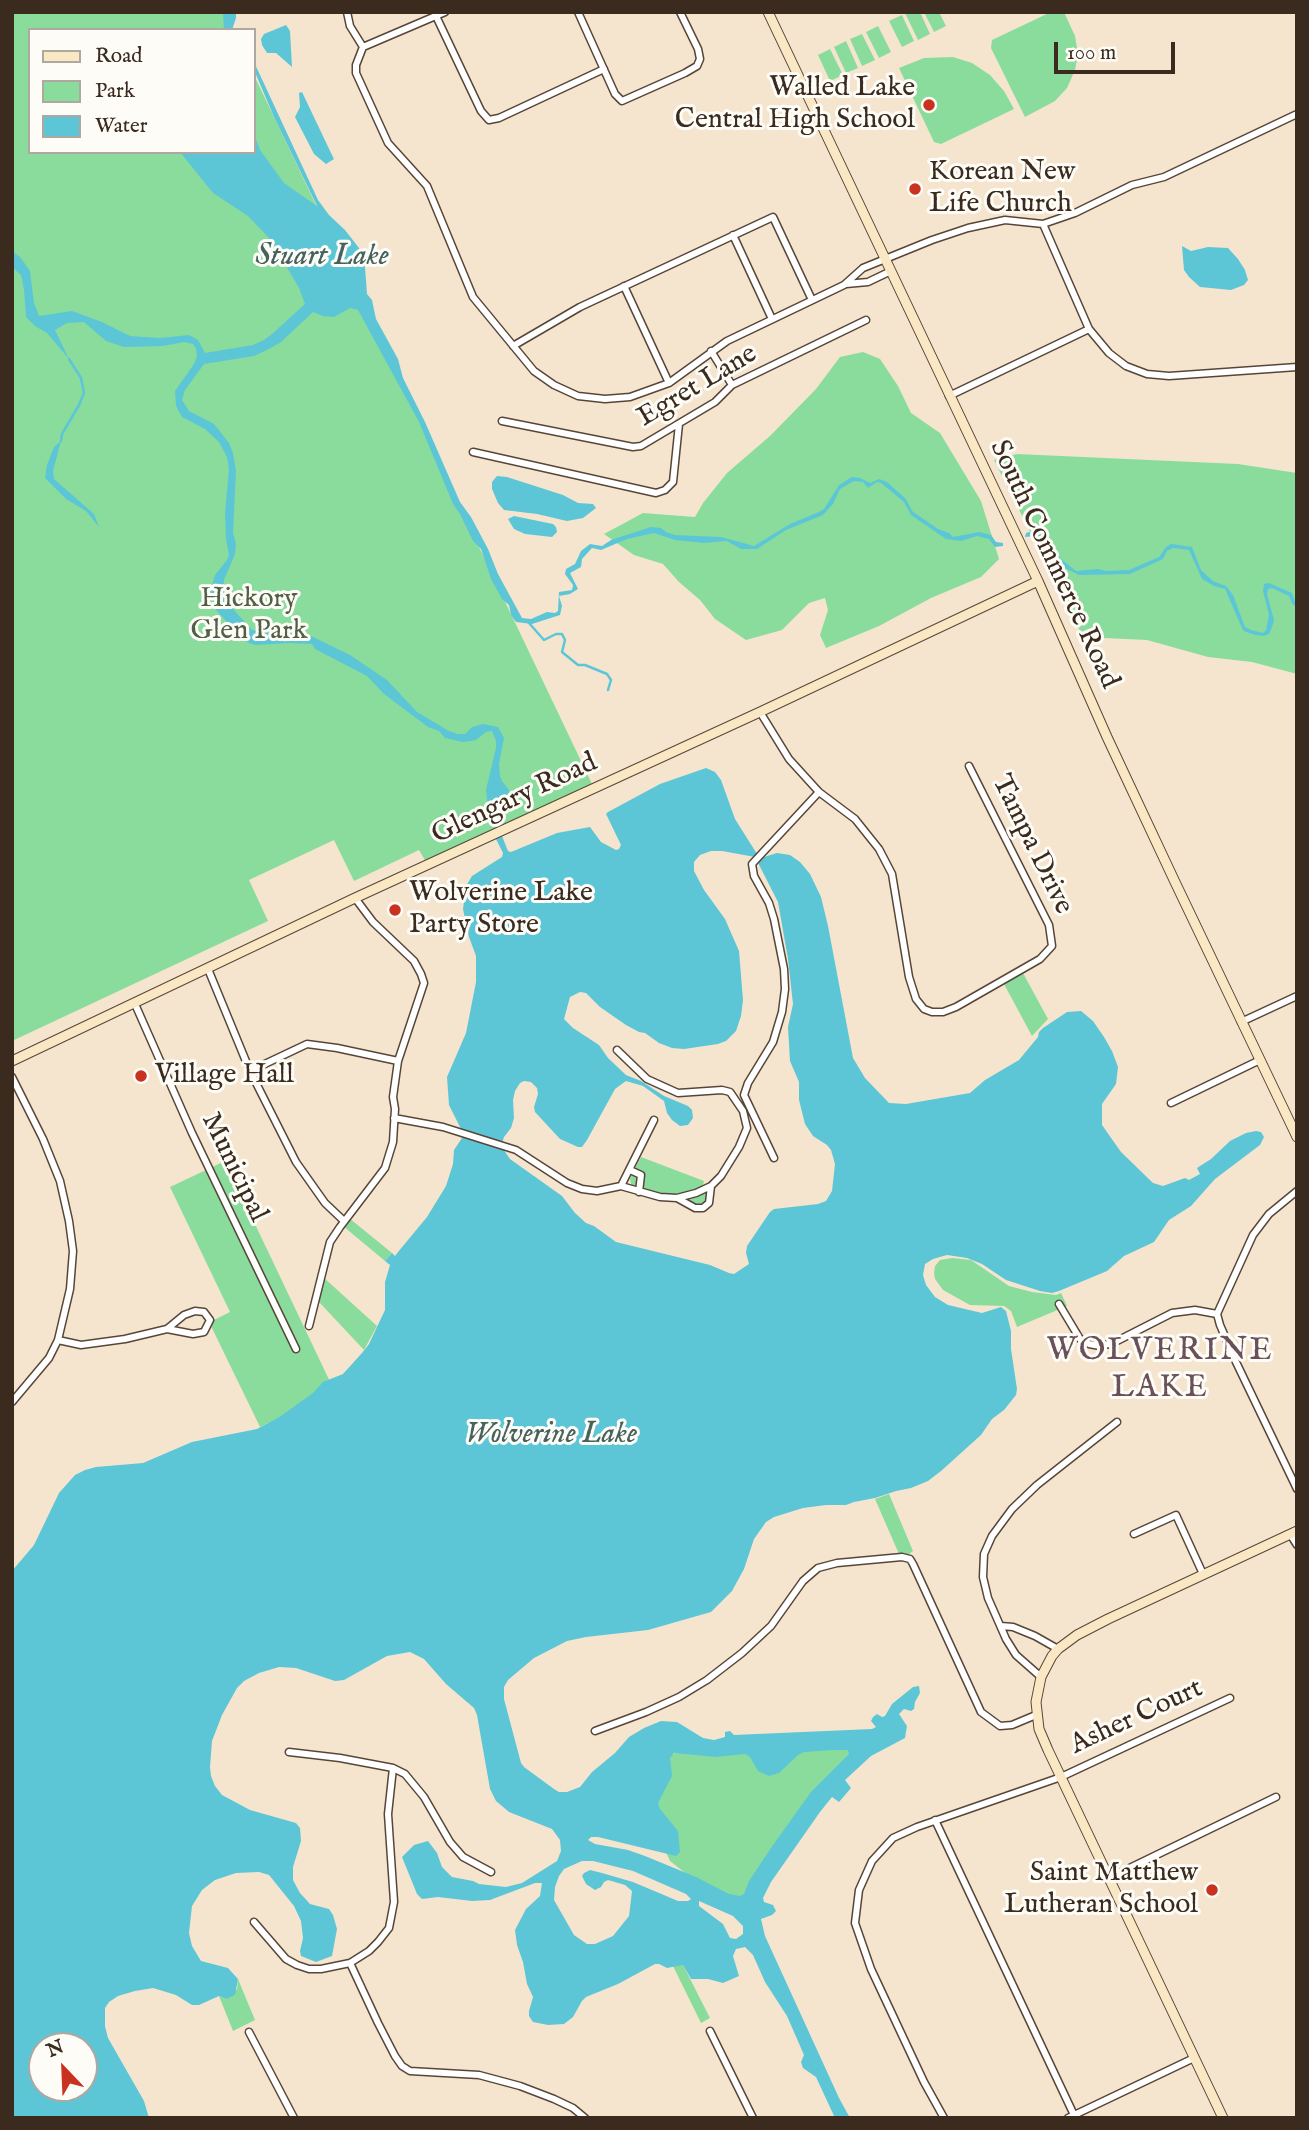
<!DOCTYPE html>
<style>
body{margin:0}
#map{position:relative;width:1309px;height:2130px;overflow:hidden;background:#f5e5ce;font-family:"IM FELL English",serif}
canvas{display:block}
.frame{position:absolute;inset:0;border:14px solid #3b2a1e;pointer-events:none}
.legend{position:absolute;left:28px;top:28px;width:228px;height:126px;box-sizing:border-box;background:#fdfcf7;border:2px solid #afa8a0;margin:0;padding:9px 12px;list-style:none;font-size:21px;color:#3b2a1e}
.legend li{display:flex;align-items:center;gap:14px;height:35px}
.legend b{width:35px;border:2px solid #afa8a0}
.north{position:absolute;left:28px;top:2032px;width:70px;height:70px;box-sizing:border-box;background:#fdfcf7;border:2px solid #afa8a0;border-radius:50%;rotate:337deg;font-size:19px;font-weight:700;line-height:28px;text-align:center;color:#3b2a1e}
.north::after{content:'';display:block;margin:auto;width:24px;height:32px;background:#c8321e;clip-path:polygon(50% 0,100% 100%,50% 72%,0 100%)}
.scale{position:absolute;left:1054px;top:42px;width:121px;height:32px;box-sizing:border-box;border:4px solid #3b2a1e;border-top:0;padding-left:9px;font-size:21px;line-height:24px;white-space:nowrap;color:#3b2a1e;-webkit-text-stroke:5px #fdfcf7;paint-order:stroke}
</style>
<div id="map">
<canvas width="1309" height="2130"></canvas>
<div class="frame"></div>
<ul class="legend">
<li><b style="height:9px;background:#fae7c3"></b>Road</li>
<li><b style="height:19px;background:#8adc9c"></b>Park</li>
<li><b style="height:19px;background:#5cc6d7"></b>Water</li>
</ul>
<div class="north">N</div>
<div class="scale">100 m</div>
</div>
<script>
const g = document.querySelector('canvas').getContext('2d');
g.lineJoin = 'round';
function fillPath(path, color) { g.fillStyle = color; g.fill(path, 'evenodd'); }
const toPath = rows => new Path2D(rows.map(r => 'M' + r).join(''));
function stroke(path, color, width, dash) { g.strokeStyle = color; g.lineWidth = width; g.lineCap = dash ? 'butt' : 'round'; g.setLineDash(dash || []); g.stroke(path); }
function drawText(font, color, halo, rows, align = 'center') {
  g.font = font + ' "IM FELL English",serif'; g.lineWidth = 6; g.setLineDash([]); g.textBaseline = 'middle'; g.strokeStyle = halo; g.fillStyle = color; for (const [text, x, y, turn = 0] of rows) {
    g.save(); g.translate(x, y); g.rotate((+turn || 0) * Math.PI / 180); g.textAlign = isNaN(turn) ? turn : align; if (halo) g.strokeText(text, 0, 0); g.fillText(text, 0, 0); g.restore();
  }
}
fillPath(toPath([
 [12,12,224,12,232,30,30,30,30,152,254,152,254,75,592,784,426,862,419,850,354,881,334,840,249,880,268,921,12,1041],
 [908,12,920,12,930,34,918,40,905,13],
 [924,12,939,12,946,26,934,32],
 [1051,12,1064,12,1075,36,1078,54,1075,70,1067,88,1055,101,1025,117,991,48,992,40],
 [902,15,914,41,902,47,889,21],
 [878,26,891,52,879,58,866,32],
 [862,34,875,60,862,66,850,39],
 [846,41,858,68,846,73,834,47],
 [830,49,843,75,830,81,818,55],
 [953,57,972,63,990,75,1004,91,1014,109,941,144,934,142,899,68,924,58],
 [863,352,880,359,898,386,911,413,940,433,981,501,999,559,981,577,931,598,879,626,826,648,820,635,828,610,825,598,809,603,782,630,746,640,715,619,700,600,679,582,663,564,634,555,604,534,643,513,695,517,703,503,727,473,770,436,816,389,840,357],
 [1017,454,1238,464,1297,473,1297,674,1252,662,1208,657,1147,640,1083,637,994,460],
 [1023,973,1048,1019,1032,1036,1004,984],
 [641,1157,704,1181,703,1185,707,1188,709,1194,706,1201,698,1206,669,1196,632,1188,630,1179],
 [225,1161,353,1430,280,1417,260,1427,211,1326,212,1321,230,1312,170,1187],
 [349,1218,392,1253,385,1261,343,1226],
 [952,1258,971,1260,1009,1286,1032,1292,1056,1295,1061,1293,1067,1306,1017,1327,1011,1311,1004,1306,970,1305,943,1290,935,1279,934,1273,935,1266,940,1260],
 [323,1277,377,1326,364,1350,319,1302],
 [889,1494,913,1551,909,1554,899,1554,875,1499],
 [844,1742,857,1755,741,1901,699,1884,670,1861,649,1815,665,1757,687,1749],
 [679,1964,683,1965,710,2018,701,2023,673,1966],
 [238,1979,255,2020,233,2031,219,1996,226,1999,237,1989]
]), '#8adc9c');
fillPath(toPath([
 [223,12,236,12,236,18,232,30,224,30],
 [286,25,290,31,292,67,276,53,267,53,262,45,261,39,264,34],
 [254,62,318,200,329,215,345,230,359,248,365,267,367,294,372,300,376,319,398,359,403,378,425,422,460,502,471,517,488,549,498,574,522,618,531,619,547,612,555,613,558,611,559,592,572,590,573,585,565,574,566,569,575,564,581,551,590,544,602,546,611,540,651,527,661,528,666,532,675,535,721,537,754,546,790,524,819,512,824,509,839,485,852,477,860,478,870,483,879,479,887,482,906,499,912,511,938,529,949,533,953,537,979,532,991,535,996,542,1003,543,1003,546,995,547,989,539,977,536,961,541,946,539,911,515,904,502,881,483,877,482,868,488,863,482,854,481,840,489,833,504,823,515,786,530,757,549,741,549,727,541,704,543,675,540,654,533,627,539,601,550,592,548,582,559,581,567,570,573,578,589,570,594,559,596,562,606,560,615,532,624,516,622,511,615,509,605,502,599,491,579,481,549,473,541,460,514,453,504,419,422,358,310,350,308,334,317,323,316,313,312,281,342,269,349,254,356,204,364,185,390,182,400,189,411,214,424,229,443,233,453,236,471,233,533,236,544,235,554,224,580,224,593,226,601,252,630,271,633,307,634,350,655,387,680,417,712,449,731,458,734,465,734,472,727,483,724,498,727,504,738,499,764,500,776,502,781,509,790,510,796,504,814,496,825,490,827,486,790,496,748,496,741,492,731,486,732,476,740,471,741,463,742,445,738,439,731,428,727,384,694,367,676,315,649,312,644,289,643,256,645,249,643,243,639,216,610,211,592,212,585,215,575,227,560,229,555,226,539,225,513,229,469,227,457,219,442,205,429,182,417,176,406,175,391,194,364,197,356,196,349,193,344,184,342,163,346,124,347,106,341,84,322,67,323,55,330,69,359,47,333,35,326,26,317,24,289,21,275,12,267,12,251,20,257,30,271,34,303,39,316,72,311,102,322,130,336,160,338,189,335,198,340,205,353,253,345,264,340,272,334,305,304,299,288,271,240,248,216,213,193,180,152,254,152,254,134,260,150,284,183,317,206,274,117,254,70],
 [302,92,332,155,334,159,326,164,314,154,297,121,295,117,300,107,299,93],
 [1182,246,1191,251,1208,247,1228,248,1238,259,1245,270,1248,280,1244,285,1231,290,1200,287,1189,277,1184,270],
 [61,441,53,471,54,479,94,514,99,527,86,511,66,499,45,478,47,465,54,447],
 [497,476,507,477,563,495,578,503,593,504,596,508,583,518,567,521,537,514,504,510,498,503,492,489,492,482],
 [514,516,553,524,556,527,557,532,552,537,525,534,514,529,508,519],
 [1033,531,1047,538,1061,559,1076,571,1098,569,1106,571,1129,570,1159,557,1166,547,1171,544,1192,547,1201,570,1213,581,1226,586,1233,595,1245,627,1251,630,1263,633,1266,630,1269,615,1263,591,1264,584,1269,583,1292,593,1297,607,1292,604,1289,596,1272,588,1268,589,1267,594,1274,620,1272,627,1269,634,1264,636,1255,635,1244,631,1242,628,1225,589,1214,586,1202,579,1189,550,1173,548,1167,551,1163,559,1130,574,1079,575,1061,566,1045,543,1034,536,1025,537,1026,533],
 [706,768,715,772,721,780,735,819,757,854,764,857,777,853,790,855,800,862,810,874,821,897,828,926,853,1058,865,1078,889,1103,906,1104,970,1093,985,1080,1019,1060,1038,1037,1039,1032,1043,1028,1067,1012,1081,1011,1093,1021,1104,1037,1112,1051,1118,1067,1116,1084,1102,1104,1102,1125,1121,1152,1153,1183,1163,1186,1185,1178,1189,1180,1200,1174,1197,1168,1211,1159,1230,1141,1246,1133,1256,1131,1261,1132,1264,1137,1260,1145,1215,1179,1191,1206,1169,1220,1154,1242,1124,1256,1107,1271,1059,1291,1052,1293,1040,1291,1006,1280,982,1264,967,1258,947,1255,933,1259,925,1264,923,1275,926,1285,935,1297,948,1305,982,1313,1001,1307,1006,1311,1011,1331,1011,1349,1017,1389,1016,1395,1004,1410,992,1419,981,1435,941,1471,928,1481,911,1488,896,1491,875,1498,854,1502,846,1505,826,1505,803,1508,774,1517,766,1522,754,1539,744,1569,732,1591,711,1612,648,1630,586,1637,567,1641,534,1658,508,1680,504,1687,504,1699,521,1763,524,1767,554,1789,559,1792,567,1792,580,1787,592,1772,615,1753,629,1737,644,1728,661,1721,677,1722,703,1738,714,1740,725,1737,725,1732,730,1731,734,1735,872,1729,876,1727,871,1721,873,1717,877,1714,882,1717,885,1716,892,1704,913,1687,919,1686,920,1693,915,1702,914,1709,911,1711,904,1709,899,1714,907,1726,905,1738,871,1756,845,1780,851,1788,839,1802,832,1797,820,1812,771,1882,763,1898,764,1902,773,1905,776,1911,772,1915,761,1919,765,1936,839,2098,850,2118,835,2118,816,2077,803,2068,801,2062,804,2055,787,2016,765,1982,753,1955,745,1947,736,1949,733,1956,739,1976,723,1983,708,1979,691,1979,683,1965,667,1968,659,1964,655,1964,618,1984,586,1997,582,2001,573,2017,564,2024,548,2025,533,2022,529,2016,529,2011,533,1997,527,1984,523,1962,517,1945,515,1930,526,1909,540,1896,542,1883,535,1883,490,1900,472,1901,438,1897,422,1899,417,1894,402,1857,414,1845,428,1841,437,1853,442,1867,452,1877,473,1881,479,1884,506,1887,522,1883,557,1861,561,1851,560,1840,552,1829,509,1812,496,1801,490,1789,477,1715,474,1708,446,1684,424,1659,410,1652,387,1656,344,1680,335,1681,296,1668,279,1667,259,1673,244,1681,237,1688,222,1715,212,1741,210,1767,211,1776,215,1786,222,1795,250,1810,296,1823,300,1828,301,1841,293,1867,293,1880,300,1893,310,1904,329,1909,333,1915,337,1929,332,1956,316,1962,301,1956,300,1951,303,1938,301,1921,294,1906,269,1875,259,1872,236,1873,215,1880,202,1890,192,1906,189,1933,192,1946,201,1961,228,1968,238,1979,235,1995,226,1999,219,1996,199,2005,192,2005,176,1995,153,1988,135,1991,118,1996,109,2002,105,2008,105,2026,108,2038,144,2101,149,2118,12,2118,12,1571,34,1545,59,1493,75,1475,85,1470,96,1467,143,1463,192,1442,257,1429,281,1416,313,1393,323,1382,343,1374,362,1353,369,1344,385,1310,385,1282,390,1265,385,1261,392,1253,395,1256,398,1252,427,1217,446,1186,453,1164,454,1150,464,1135,449,1105,447,1077,466,1033,476,982,476,956,469,937,463,909,466,886,472,876,502,857,503,853,496,839,502,836,508,851,511,852,557,833,590,827,601,842,616,850,619,849,621,845,608,818,606,814,608,812,660,784],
 [711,851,722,851,755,857,778,902,788,959,793,1004,788,1027,790,1061,799,1082,799,1100,805,1124,813,1136,827,1145,831,1150,835,1164,832,1191,826,1201,818,1204,774,1209,770,1212,747,1246,746,1253,749,1264,734,1274,729,1273,710,1265,616,1242,594,1226,586,1223,575,1213,562,1196,510,1159,501,1146,504,1137,511,1128,514,1118,513,1100,515,1091,520,1083,524,1081,531,1082,537,1088,538,1094,534,1107,535,1112,560,1139,578,1147,582,1147,587,1140,615,1089,626,1081,643,1086,664,1101,667,1113,672,1120,680,1126,688,1125,693,1118,692,1110,688,1106,664,1096,641,1081,626,1075,608,1058,599,1045,573,1028,564,1019,570,997,580,992,586,993,600,1007,626,1025,639,1032,645,1033,659,1043,672,1048,684,1049,718,1044,726,1041,736,1031,741,1016,743,1000,739,951,725,919,704,890,694,871,694,862,700,855],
 [833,1750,848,1750,849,1754,811,1792,773,1845,749,1881,744,1894,740,1896,729,1894,696,1877,645,1856,628,1850,595,1844,588,1840,591,1837,598,1837,676,1856,680,1852,678,1831,660,1809,658,1803,672,1776,670,1758,674,1753,716,1757,745,1754,750,1757,758,1771,769,1776,779,1773,798,1755,804,1752],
 [582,1861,593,1861,633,1871,686,1894,691,1899,688,1901,678,1901,633,1882,602,1873,590,1870,584,1873,582,1876,586,1884,595,1890,601,1887,604,1882,608,1880,625,1885,632,1891,629,1916,613,1936,595,1944,587,1944,574,1935,554,1900,555,1887,559,1876,564,1869],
 [699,1901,733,1916,743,1926,743,1934,736,1939,730,1938,723,1924,699,1906],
 [42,2046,84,2046,84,2088,42,2088]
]), '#5cc6d7');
stroke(toPath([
 [61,441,62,434,79,405,84,393,81,378,69,359],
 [529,623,544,640,556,634,562,634,565,640,562,652,578,665,585,665,607,674,611,680,608,690]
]), '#5cc6d7', 2.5);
const street = toPath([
 [347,12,350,26,363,47,445,12],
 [578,12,615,94,622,101,685,73,697,66,700,59,698,49,680,12],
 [436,16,481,111,489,120,499,118,604,69],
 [363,47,356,65,356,73,388,143,427,186,473,297,534,371,554,385,578,396,605,399,630,397,669,383,727,341,844,285,863,268,932,240,968,228,1005,220,1043,224,1075,213,1132,185,1164,177,1297,114],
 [1043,224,1089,329,1109,353,1126,366,1147,374,1169,376,1297,367],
 [733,235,772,319],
 [846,284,868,282,891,271],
 [624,286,669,383],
 [513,346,580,307,773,217,812,300],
 [711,351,732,385],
 [949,396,1089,329],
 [502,421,633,447,641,446,715,402,732,385,866,320],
 [473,452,656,493,665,490,673,482,679,424],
 [760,712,789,759,819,792,855,819,879,849,892,874,909,977,916,999,924,1009,932,1012,943,1012,956,1007,1040,959,1052,946,1049,925,969,766],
 [208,969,250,1071,296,1162,325,1203,344,1221],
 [135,1004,192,1133,296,1349],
 [1241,1022,1297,996],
 [617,1050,647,1079,678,1093,722,1090,730,1092,743,1111,747,1128,739,1147,721,1176,711,1186,696,1193,677,1198,660,1197,621,1186],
 [250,1071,307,1044,337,1048,398,1061],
 [12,1077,43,1139,60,1181,69,1221,73,1251,70,1289,58,1340,49,1358,12,1402],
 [1171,1103,1260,1060],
 [394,1118,443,1127,516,1150,567,1183,582,1189,597,1191,621,1186,654,1120],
 [774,1158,744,1095,748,1083,773,1042,782,1012,785,989,784,969,774,919,769,903,754,876,752,864,819,792],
 [630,1170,641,1175,639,1192],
 [1297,1191,1269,1214,1253,1235,1217,1314,1220,1325,1236,1362,1297,1489],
 [677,1198,695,1208,703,1208,709,1203,711,1186],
 [1059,1304,1080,1339,1089,1344,1100,1346,1113,1343,1172,1313,1195,1310,1217,1314],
 [309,1326,330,1242,340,1227,385,1168,393,1142,395,1109,393,1097,398,1061,424,983,421,974,414,961,373,922,355,898],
 [58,1340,81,1345,125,1339,167,1329,184,1315,195,1311,204,1312,210,1320,204,1332,193,1334,167,1329],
 [1134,1534,1176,1515,1203,1574],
 [1290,1534,1297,1545],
 [1001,1626,1013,1627,1035,1636,1058,1649],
 [1041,1677,1016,1655,1006,1639,988,1598,983,1577,984,1554,992,1536,1012,1509,1037,1485,1117,1422],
 [595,1731,646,1712,679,1697,707,1680,742,1653,771,1626,803,1581,818,1568,837,1563,902,1557,910,1559,913,1564,981,1712,1000,1726,1012,1725,1036,1715],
 [289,1752,340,1758,393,1768,405,1774,424,1797,450,1842,463,1857,491,1872],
 [935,1820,1074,2115],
 [1109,1878,1276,1797],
 [254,1922,286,1959,297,1965,309,1969,321,1969,350,1963,369,1951,378,1942,389,1928,394,1902,388,1814,393,1768],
 [350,1963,378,2023,395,2056,402,2066,410,2071,479,2075,520,2086,554,2099,573,2108,585,2118],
 [710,2031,753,2118],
 [249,2032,294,2118],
 [944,2118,924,2082,871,1969,855,1923,859,1890,872,1861,893,1838,917,1827,1061,1777,1230,1698],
 [1068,2118,1194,2058]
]);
const secondary = toPath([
 [768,12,1038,581,1107,737,1175,882,1297,1137],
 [12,1061,355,898,760,712,1038,581],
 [1223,2118,1048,1750,1039,1729,1036,1702,1041,1677,1052,1656,1058,1649,1077,1635,1108,1619,1297,1531]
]);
stroke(street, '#574638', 9);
stroke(secondary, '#574638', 11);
stroke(street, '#fff', 6);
stroke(secondary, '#fae7c3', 9);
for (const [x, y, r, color] of [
 [929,105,7,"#c8321e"],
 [915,189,7,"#c8321e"],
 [395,910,7,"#c8321e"],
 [141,1076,7,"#c8321e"],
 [1212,1890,7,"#c8321e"]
]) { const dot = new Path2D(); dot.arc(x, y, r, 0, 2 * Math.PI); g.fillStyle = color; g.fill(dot); stroke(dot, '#fdfcf7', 2.5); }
drawText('28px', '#3b2a1e', '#fdfcf7', [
 ["Walled Lake",915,89,"right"],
 ["Central High School",915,121,"right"],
 ["Korean New",929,173],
 ["Life Church",929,205],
 ["Wolverine Lake",409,894],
 ["Party Store",409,926],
 ["Village Hall",155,1076],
 ["Saint Matthew",1198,1874,"right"],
 ["Lutheran School",1198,1906,"right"]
], 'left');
drawText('28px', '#3b2a1e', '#fdfcf7', [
 ["Egret Lane",698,387,-31],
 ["South Commerce Road",1053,565,65],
 ["Glengary Road",515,800,-25],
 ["Tampa Drive",1031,845,64],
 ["Municipal",233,1168,64],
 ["Asher Court",1137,1718,-25]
]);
drawText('28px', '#535f44', '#fdfcf7', [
 ["Hickory",249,600],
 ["Glen Park",249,632]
]);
drawText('italic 30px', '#47615f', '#fdfcf7', [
 ["Stuart Lake",322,258],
 ["Wolverine Lake",551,1436]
]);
g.letterSpacing = '2px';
drawText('32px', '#6a5059', '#fdfcf7', [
 ["WOLVERINE",1160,1352],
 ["LAKE",1160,1389]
]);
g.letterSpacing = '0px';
</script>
